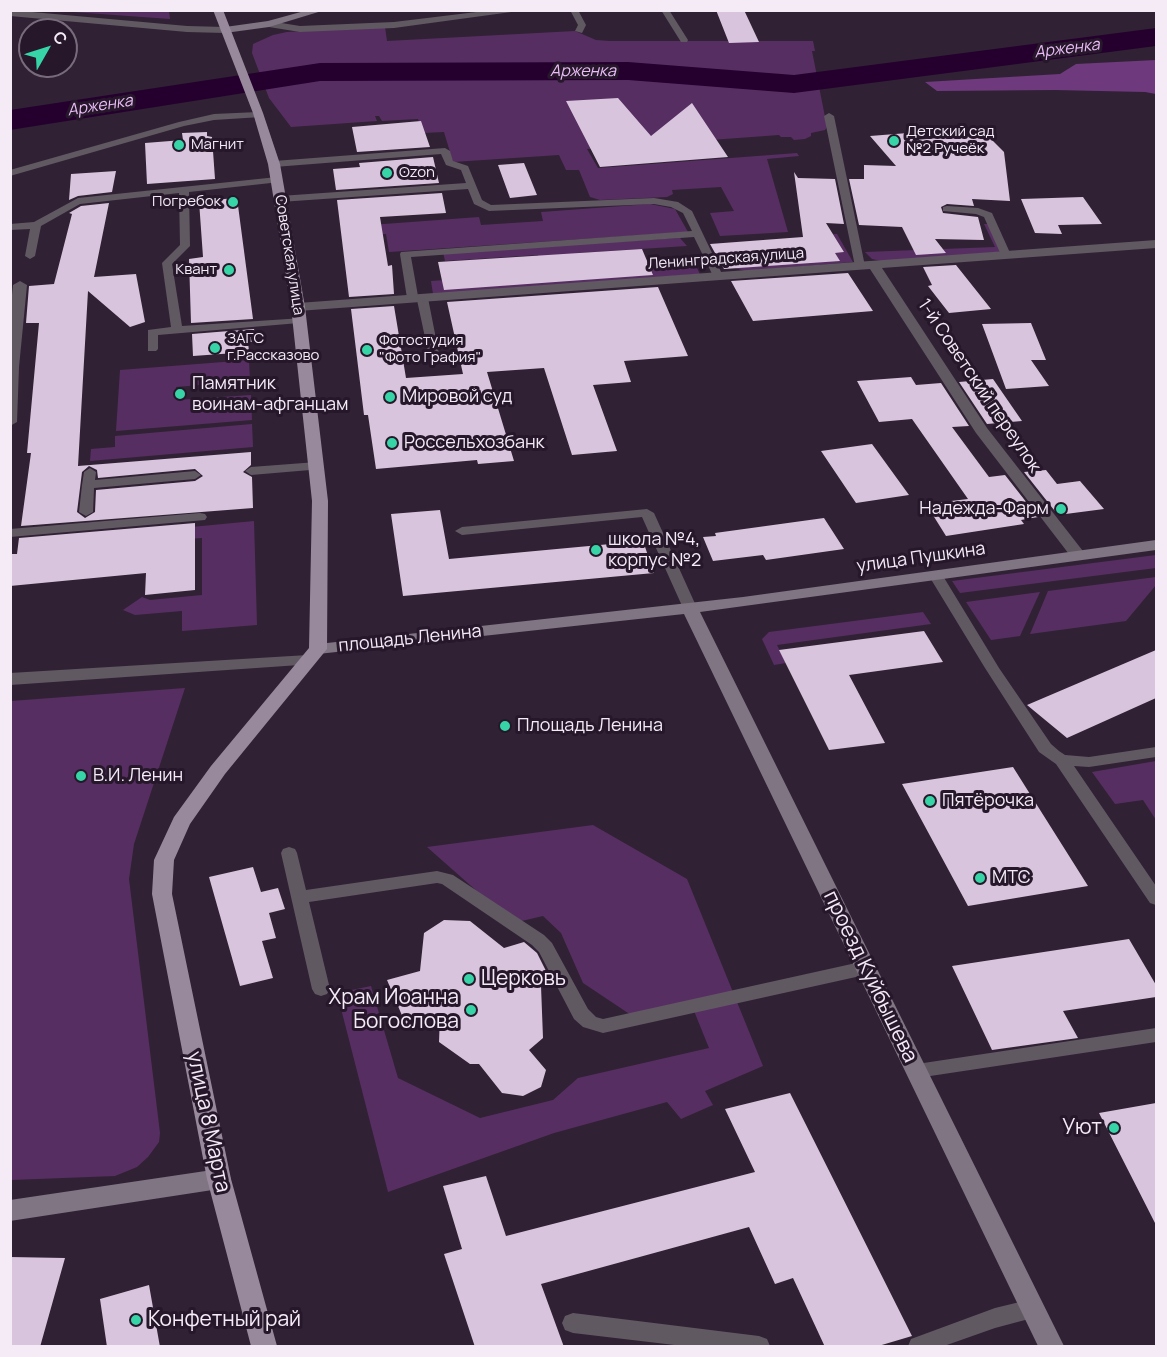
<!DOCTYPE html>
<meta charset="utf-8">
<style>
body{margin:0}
#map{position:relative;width:1167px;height:1357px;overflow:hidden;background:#302234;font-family:Manrope,sans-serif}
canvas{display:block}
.frame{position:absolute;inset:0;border:12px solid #f4ebf7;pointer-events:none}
.north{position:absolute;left:18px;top:18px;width:60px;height:60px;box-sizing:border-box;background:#26182a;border:2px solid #786c7c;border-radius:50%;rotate:51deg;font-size:16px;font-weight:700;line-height:24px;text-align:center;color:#f4ebf7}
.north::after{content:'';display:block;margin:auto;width:21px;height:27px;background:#36d4a7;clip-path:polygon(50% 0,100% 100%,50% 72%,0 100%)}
</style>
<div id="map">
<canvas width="1167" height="1357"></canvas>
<div class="frame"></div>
<div class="north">С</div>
</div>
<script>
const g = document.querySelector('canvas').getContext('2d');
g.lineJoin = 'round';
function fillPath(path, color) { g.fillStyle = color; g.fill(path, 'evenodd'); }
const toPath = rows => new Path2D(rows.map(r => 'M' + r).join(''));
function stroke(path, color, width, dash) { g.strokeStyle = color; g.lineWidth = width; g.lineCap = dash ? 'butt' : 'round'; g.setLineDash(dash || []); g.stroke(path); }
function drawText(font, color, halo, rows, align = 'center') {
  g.font = font + ' Manrope,sans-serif'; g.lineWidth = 6; g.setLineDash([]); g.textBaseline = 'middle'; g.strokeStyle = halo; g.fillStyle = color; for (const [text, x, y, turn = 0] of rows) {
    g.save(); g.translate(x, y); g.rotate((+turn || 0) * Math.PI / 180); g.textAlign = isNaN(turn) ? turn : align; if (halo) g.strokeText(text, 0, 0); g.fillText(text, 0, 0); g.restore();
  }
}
fillPath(toPath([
 [59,11,169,11,170,19],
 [385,27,387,41,575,31,596,40,609,41,813,41,815,51,812,51,827,127,825,130,811,133,811,136,805,139,794,140,791,137,781,137,779,135,587,149,598,168,797,153,799,156,767,159,788,232,720,236,710,213,734,211,721,187,672,190,673,194,667,197,600,200,590,197,579,170,566,170,559,155,453,162,444,132,423,133,418,119,382,121,379,116,375,116,377,121,291,127,269,98,252,53,253,44,273,35,287,32],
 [650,204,675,209,688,232,389,252,386,234,358,236,357,226,479,217,481,225,543,221,541,212],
 [984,224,988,224,1000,252,882,261,872,259,865,252,995,247],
 [833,234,837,234,853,262,745,271,735,268,756,259,844,252],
 [680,238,687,246,578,253,584,271,695,264,700,274,433,294,431,281,544,273,538,255,445,261,443,252],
 [249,360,250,381,176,387,176,400,251,395,252,420,116,431,120,370],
 [252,424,253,447,90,461,91,449,115,447,115,436],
 [254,521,257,625,182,631,182,611,135,615,123,610,142,597,150,600,202,595,202,538,160,541,160,530],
 [1156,555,1156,568,960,593,952,581],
 [1156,577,1156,585,1126,621,1030,634,1048,591],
 [1040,592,1020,636,991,640,966,602],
 [923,612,931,624,777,645,786,663,774,665,762,639,769,632],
 [185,688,134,844,129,879,160,1133,159,1142,148,1157,137,1167,115,1176,11,1180,11,701],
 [1156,761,1156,820,1143,800,1115,804,1092,772],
 [593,825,687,879,763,1066,705,1091,713,1105,681,1119,667,1102,554,1133,388,1192,337,993,371,986,398,1078,480,1118,553,1100,578,1078,709,1048,692,1006,634,1017,583,983,561,933,543,916,513,923,427,847]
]), '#572e62');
fillPath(toPath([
 [1156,60,1156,94,1145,92,1055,90,937,91,925,82,1060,74,1076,64]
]), '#6f397e');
fillPath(toPath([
 [1156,28,1156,46,794,93,628,80,320,81,10,130,10,110,320,63,628,62,794,75,1156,28]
]), '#25002f');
fillPath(toPath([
 [716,10,744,10,759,42,729,43],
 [618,98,651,136,692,103,728,157,600,167,566,101],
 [421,121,430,147,357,152,352,127],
 [207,132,207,136,212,137,215,179,147,184,145,143,183,140,182,133],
 [908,133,915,140,986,134,1004,152,1010,201,972,199,974,206,947,204,941,207,943,213,978,217,984,240,935,239,946,253,916,255,902,227,859,225,849,179,864,179,864,165,896,166,870,136],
 [433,157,439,183,336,190,333,169,360,167,359,163],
 [524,163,537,195,510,198,498,165],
 [116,171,112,192,78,196,69,200,71,174],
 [794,172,798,178,835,179,844,224,826,223,844,252,835,253,840,261,724,269,710,244,803,237],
 [442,193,446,213,380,217,388,266,392,265,394,294,349,297,337,200],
 [1083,197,1102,224,1058,225,1062,234,1035,233,1021,199],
 [237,198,253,319,191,323,189,259,203,257,199,201],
 [109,203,94,277,136,274,145,322,130,327,88,291,78,466,251,452,251,465,243,472,252,477,253,508,21,526,31,453,27,453,39,323,26,323,29,286,54,284,72,214,69,213,81,206],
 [89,466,97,470,98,478,195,469,203,476,195,481,96,490,95,512,85,518,77,512,82,472],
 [642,249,653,275,444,290,438,262],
 [956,265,991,309,949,313,928,286,932,285,923,267],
 [848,273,873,311,753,321,731,281],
 [658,287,688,356,624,361,631,382,593,385,617,451,572,455,544,368,487,372,514,461,478,464,477,460,376,469,368,415,364,415,351,309,394,306,406,378,463,374,447,302],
 [1031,323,1046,360,1031,360,1049,386,1006,389,982,324],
 [254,329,257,342,248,342,249,352,193,356,192,334],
 [911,377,916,385,941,383,969,426,952,427,989,477,1005,475,1038,517,1021,520,1024,524,946,536,926,504,968,499,912,419,879,422,857,381],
 [993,379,1022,421,987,424,959,382],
 [872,444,909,495,856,503,821,451],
 [1046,470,1057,484,1080,481,1104,509,1058,515,1024,472],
 [440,510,449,559,643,541,654,573,403,596,391,514],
 [824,518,844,549,766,560,763,555,713,561,703,537,716,536,715,533],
 [195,523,195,590,145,595,146,573,10,586,10,554,17,554,19,538],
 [924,631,943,662,849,675,885,743,829,750,779,650],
 [1156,650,1156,698,1067,738,1027,705],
 [1013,767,1088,886,968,906,902,784],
 [253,867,261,892,278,888,285,909,269,913,276,938,262,941,273,978,240,986,209,877],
 [444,920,470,921,504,948,524,942,537,953,552,983,541,986,543,1038,529,1050,546,1070,541,1087,523,1096,502,1093,479,1064,470,1064,439,1042,440,1015,406,1025,387,980,420,971,424,933],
 [1129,939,1156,985,1156,997,1063,1011,1078,1038,992,1050,952,966],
 [790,1093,912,1336,875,1347,825,1347,793,1278,775,1284,749,1227,541,1284,564,1347,475,1347,444,1254,462,1249,443,1186,486,1176,506,1236,755,1172,725,1109],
 [1156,1103,1156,1225,1099,1113],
 [10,1257,65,1258,40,1347,10,1347],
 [149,1285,160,1347,107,1347,100,1299]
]), '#d8c5dd');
fillPath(toPath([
 [570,10,578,10,586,25,582,33,575,31,578,25,570,10],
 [661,10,669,10,688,40,687,42,681,42,661,10],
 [258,112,263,115,261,117,214,120,184,126,10,176,10,170,179,122,214,114,258,112],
 [829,113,834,116,865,266,860,269,855,266,824,116,829,113],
 [445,148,450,151,453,161,468,166,482,200,491,205,654,198,678,202,692,211,723,276,722,278,714,278,694,237,411,257,418,296,422,295,428,298,439,354,433,357,429,356,417,300,413,301,407,298,400,254,401,252,692,231,683,213,671,207,654,204,489,211,474,204,468,189,280,202,275,199,280,196,466,183,461,170,446,165,441,154,274,167,269,164,274,161,445,148],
 [277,177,280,178,280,182,189,192,190,246,172,264,182,326,303,318,303,322,299,323,158,335,158,349,156,351,148,351,148,330,171,327,162,263,180,245,179,193,80,204,41,226,35,256,30,259,25,256,30,229,10,230,10,224,34,222,78,198,277,177],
 [947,206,978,208,992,213,1011,255,1010,257,1006,258,1001,255,984,217,976,214,943,211,943,207,947,206],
 [317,462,323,466,322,469,251,475,245,471,251,467,317,462],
 [90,468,96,472,95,480,195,471,201,475,195,479,94,488,93,512,86,516,79,512,82,485,84,472,90,468],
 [647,509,654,513,697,608,695,611,690,612,683,608,642,517,462,535,455,531,462,527,647,509],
 [200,513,205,514,207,517,205,520,10,537,10,529,200,513],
 [936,572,943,576,999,668,1051,744,1059,751,1065,755,1089,757,1156,747,1156,757,1089,767,1074,766,1156,886,1156,905,1150,903,1056,764,1039,752,985,668,929,576,936,572],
 [289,847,295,849,297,853,306,890,437,871,453,875,544,935,552,943,588,1009,596,1017,603,1019,865,961,871,963,874,968,871,973,865,975,603,1033,583,1027,574,1019,539,952,532,945,442,884,437,883,309,902,330,989,327,994,321,996,315,994,312,989,281,853,283,849,289,847],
 [1156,1028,1156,1042,917,1078,910,1076,907,1071,910,1066,917,1064,1156,1028],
 [1032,1299,1040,1302,1043,1309,1040,1316,995,1328,944,1346,908,1346,911,1339,995,1308,1032,1299],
 [573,1313,759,1336,767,1339,770,1346,683,1346,573,1333,565,1330,562,1323,565,1316,573,1313]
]), '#605962');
fillPath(toPath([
 [10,10,187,26,225,27,230,30,225,33,187,32,10,16,10,10],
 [493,10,526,10,394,28,300,32,269,27,264,24,269,21,300,26,394,22,493,10],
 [1156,240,1156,248,882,268,987,428,1086,555,1078,560,1072,558,976,433,870,269,298,311,291,307,298,303,1156,240],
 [20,281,27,285,19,367,17,422,10,426,10,314,13,285,20,281],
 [308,655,314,656,317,660,314,664,10,685,10,673,308,655]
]), '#605962');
fillPath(toPath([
 [308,10,325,10,269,27,225,33,220,30,225,27,268,21,308,10],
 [1156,540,1156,550,700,612,1064,1346,1038,1346,684,614,318,654,312,653,309,649,312,645,318,644,743,597,1156,540],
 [219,1169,228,1172,231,1179,228,1186,219,1189,10,1221,10,1200,219,1169]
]), '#807583');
fillPath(toPath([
 [213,10,223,10,263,113,280,164,305,307,328,501,327,649,225,774,190,824,174,860,172,894,231,1179,277,1346,251,1346,207,1179,152,894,154,860,174,817,211,766,309,648,312,501,291,307,268,164,253,113,213,10]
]), '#988a9c');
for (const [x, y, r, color] of [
 [894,141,6,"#36d4a7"],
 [179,145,6,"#36d4a7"],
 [387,173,6,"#36d4a7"],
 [233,202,6,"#36d4a7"],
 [229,270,6,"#36d4a7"],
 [215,348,6,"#36d4a7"],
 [367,350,6,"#36d4a7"],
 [180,394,6,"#36d4a7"],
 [390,397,6,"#36d4a7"],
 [392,443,6,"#36d4a7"],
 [1061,509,6,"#36d4a7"],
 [596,550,6,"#36d4a7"],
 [505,726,6,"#36d4a7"],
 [81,776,6,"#36d4a7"],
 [930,801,6,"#36d4a7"],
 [980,878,6,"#36d4a7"],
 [469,979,6,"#36d4a7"],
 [471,1010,6,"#36d4a7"],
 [1114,1128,6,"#36d4a7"],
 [136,1320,6,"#36d4a7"]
]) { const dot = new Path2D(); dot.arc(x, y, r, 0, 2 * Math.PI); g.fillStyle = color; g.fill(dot); stroke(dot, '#26182a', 2); }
drawText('15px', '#f4ebf7', '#26182a', [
 ["Детский сад",906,132],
 ["№2 Ручеёк",906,149],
 ["Магнит",191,145],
 ["Ozon",399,173],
 ["Погребок",221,202,"right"],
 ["Квант",217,270,"right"],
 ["ЗАГС",227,339],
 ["г.Рассказово",227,356],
 ["Фотостудия",379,341],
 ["\"Фото Графия\"",379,358]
], 'left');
drawText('15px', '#f4ebf7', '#26182a', [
 ["Советская улица",289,255,81],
 ["Ленинградская улица",726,259,-4]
]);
drawText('italic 16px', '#eabdf7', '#26182a', [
 ["Арженка",1067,49,-7],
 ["Арженка",583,72],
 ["Арженка",100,106,-9]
]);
drawText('18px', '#f4ebf7', '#26182a', [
 ["Памятник",192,384],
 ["воинам-афганцам",192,405],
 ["Мировой суд",402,397],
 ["Россельхозбанк",404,443],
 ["Надежда-Фарм",1049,509,"right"],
 ["школа №4,",608,540],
 ["корпус №2",608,561],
 ["Площадь Ленина",517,726],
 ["В.И. Ленин",93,776],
 ["Пятёрочка",942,801],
 ["МТС",992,878]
], 'left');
drawText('18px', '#f4ebf7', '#26182a', [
 ["1-й Советский переулок",979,386,56],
 ["улица Пушкина",921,558,-8],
 ["площадь Ленина",410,639,-6]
]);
drawText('21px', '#f4ebf7', '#26182a', [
 ["проезд Куйбышева",870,977,64],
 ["улица 8 Марта",208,1122,78]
]);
drawText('21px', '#f4ebf7', '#26182a', [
 ["Церковь",481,979],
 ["Храм Иоанна",459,998,"right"],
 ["Богослова",459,1022,"right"],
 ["Уют",1102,1128,"right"],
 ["Конфетный рай",148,1320]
], 'left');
</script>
